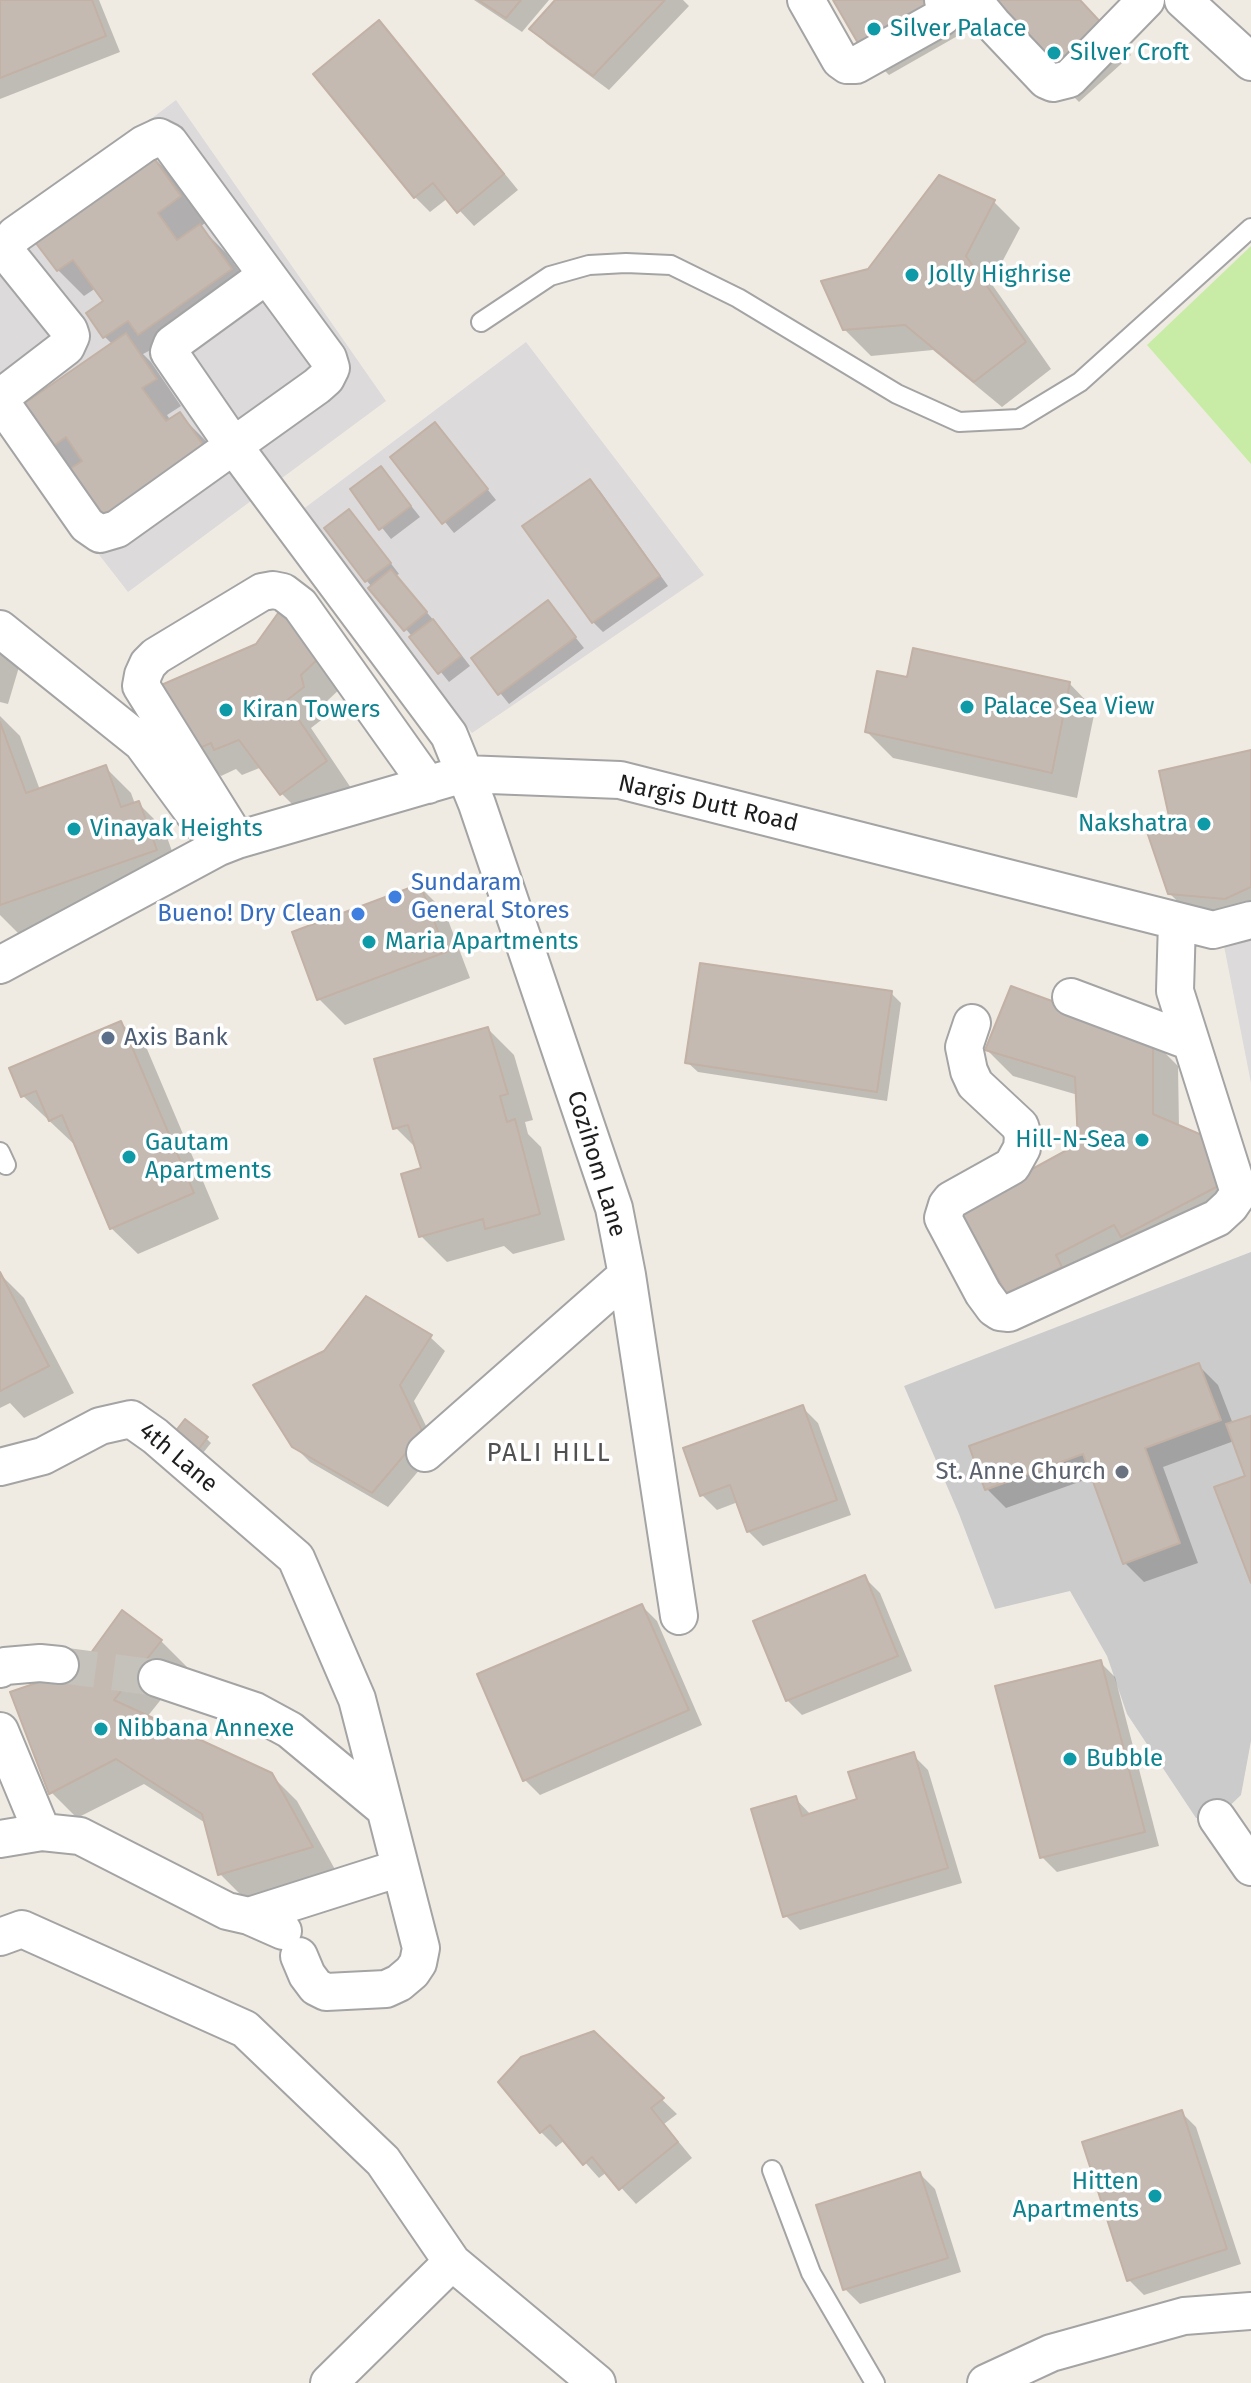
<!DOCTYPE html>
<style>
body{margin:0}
canvas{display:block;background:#efebe3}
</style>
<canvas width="1251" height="2383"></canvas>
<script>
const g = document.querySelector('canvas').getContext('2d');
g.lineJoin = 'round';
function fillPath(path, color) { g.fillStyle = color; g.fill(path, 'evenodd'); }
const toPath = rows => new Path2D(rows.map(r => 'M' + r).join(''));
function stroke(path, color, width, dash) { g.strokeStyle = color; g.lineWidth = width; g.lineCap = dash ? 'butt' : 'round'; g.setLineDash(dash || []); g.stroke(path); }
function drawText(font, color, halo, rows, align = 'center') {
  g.font = font + ' "Fira Sans",sans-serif'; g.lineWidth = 7; g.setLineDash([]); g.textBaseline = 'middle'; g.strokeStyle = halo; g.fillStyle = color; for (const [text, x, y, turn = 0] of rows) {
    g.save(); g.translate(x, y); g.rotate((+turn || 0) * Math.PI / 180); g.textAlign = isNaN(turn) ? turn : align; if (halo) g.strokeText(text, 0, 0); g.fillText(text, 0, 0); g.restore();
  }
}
fillPath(toPath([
 [176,100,386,401,128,592,0,427,0,234],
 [526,342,704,575,472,733,298,513],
 [1251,940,1251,1083,1224,946]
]), '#dcdada');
fillPath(toPath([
 [1251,1252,1251,1416,1227,1425,1245,1476,1214,1487,1251,1583,1251,1741,1241,1795,1217,1818,1196,1818,1127,1714,1107,1656,1070,1591,995,1609,959,1514,904,1386]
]), '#cbcbcb');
fillPath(toPath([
 [1251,246,1251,464,1147,345]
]), '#c8eca5');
fillPath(toPath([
 [0,0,99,0,120,52,0,99],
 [474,0,549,0,522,32],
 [558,0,683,0,689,6,609,90,547,44,532,29],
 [835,0,942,0,961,34,889,75,863,49],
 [1080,0,1131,55,1079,102,1053,76],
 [379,23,394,38,518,190,474,226,448,198,430,212,415,197],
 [148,152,174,178,205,223,200,227,226,253,257,295,143,354,151,362,181,406,167,415,171,421,180,415,206,441,228,473,124,544,71,470,50,449,113,345,105,337,106,301,96,288,84,296,58,270],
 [994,202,1020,228,991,283,1051,369,1002,407,933,350,871,356,844,329,870,271],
 [444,435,496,500,454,533,393,458],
 [381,468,420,517,391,539,352,490],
 [590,481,600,491,668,586,603,632,593,622],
 [359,522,399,574,395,576,443,631,470,666,449,682,367,581],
 [548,603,584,648,509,704,473,659],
 [281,612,343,686,326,702,329,714,311,728,351,788,308,820,282,794,262,767,242,775,236,769,221,776,169,724,257,646],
 [0,648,19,667,8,704,0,702],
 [1069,683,1095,710,1077,798,893,758,867,732],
 [0,716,20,736,40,790,105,767,131,793,135,804,138,803,164,829,181,876,18,933,0,915],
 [1251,753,1251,924,1196,919,1169,893,1173,823],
 [419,886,445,912,470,978,345,1025,319,999],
 [891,993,901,1003,887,1101,698,1072,687,1062],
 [121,1023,147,1049,219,1219,138,1254,111,1228,77,1147,23,1096,11,1069],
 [488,1029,514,1055,533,1120,525,1122,528,1134,541,1147,565,1240,513,1254,504,1246,447,1262,421,1236,423,1170,417,1149,395,1127],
 [1152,1040,1178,1066,1179,1127,1230,1164,1251,1209,1148,1262,1009,1294,1080,1145,1078,1095,1013,1076,987,1050],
 [0,1274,24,1298,74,1393,24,1418,10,1403,0,1408],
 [430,1337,445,1351,414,1401,437,1449,388,1507,310,1462,294,1446],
 [1198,1365,1218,1385,1233,1424,1251,1418,1251,1578,1247,1478,1234,1441,1163,1467,1198,1563,1144,1582,1125,1563,1093,1477,1006,1508,987,1489],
 [803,1408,818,1423,851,1515,763,1546,748,1531,738,1502,717,1510,702,1495],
 [206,1438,211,1443,199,1458,178,1441],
 [865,1578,880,1593,912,1671,802,1715,787,1700],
 [642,1606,657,1621,702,1725,540,1795,525,1780],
 [161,1641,187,1667,147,1717,270,1774,297,1801,337,1873,246,1900,220,1874,207,1824,144,1784,77,1818,51,1792,13,1693],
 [1100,1662,1115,1677,1159,1846,1057,1872,1042,1857],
 [913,1755,928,1770,962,1883,800,1930,785,1915,795,1798,811,1815,859,1801],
 [593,2033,677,2114,664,2124,692,2158,636,2204,607,2172,599,2178,565,2140,556,2147,541,2132],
 [1181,2112,1196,2127,1241,2264,1144,2295,1129,2280],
 [920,2174,935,2189,961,2272,860,2304,845,2289]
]), '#0003');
const building = toPath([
 [0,0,92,0,106,36,0,78,0,0],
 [478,0,521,0,506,18,478,0],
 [555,0,665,0,593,76,529,29,555,0],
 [833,0,932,0,937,8,862,50,833,0],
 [981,0,1080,0,1106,28,1051,78,981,0],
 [379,20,504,174,457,213,433,183,414,198,313,74,379,20],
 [148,150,181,196,158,213,177,240,200,224,232,269,138,335,128,321,103,338,86,313,103,301,73,260,57,271,29,234,148,150],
 [939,175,995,200,966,256,1026,342,974,382,905,325,843,330,821,281,868,269,939,175],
 [126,333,157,379,142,388,166,421,180,412,204,446,97,520,64,473,82,461,66,437,48,450,19,407,126,333],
 [435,422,488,489,442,524,390,457,435,422],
 [381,466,411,506,379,530,350,489,381,466],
 [590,479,660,576,592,623,522,526,590,479],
 [349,509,391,563,365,582,324,528,349,509],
 [391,569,427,612,404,631,368,588,391,569],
 [548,600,576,637,498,695,471,658,548,600],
 [281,609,318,659,301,675,304,687,286,701,327,761,280,795,239,740,214,750,211,743,193,751,152,689,256,644,281,609],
 [433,619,461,656,438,674,409,637,433,619],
 [913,648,1070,682,1052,773,865,732,877,671,907,677,913,648],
 [0,722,26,793,106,765,121,807,139,801,157,850,0,905,0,722],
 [1251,750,1251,887,1225,899,1168,894,1145,826,1170,821,1159,771,1251,750],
 [420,884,446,952,317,1000,292,932,420,884],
 [700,963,892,991,877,1092,685,1063,700,963],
 [1011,986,1153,1038,1153,1114,1204,1136,1226,1182,1121,1237,1114,1225,1056,1255,1062,1267,1007,1295,959,1209,1078,1144,1075,1077,985,1050,1011,986],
 [121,1021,194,1193,110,1229,62,1115,49,1121,36,1091,21,1097,9,1068,121,1021],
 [488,1027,508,1094,500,1096,507,1122,515,1119,540,1214,485,1229,483,1219,419,1237,401,1174,421,1168,408,1125,393,1129,374,1059,488,1027],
 [0,1272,49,1366,0,1391,0,1272],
 [366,1296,432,1335,400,1385,423,1433,372,1493,292,1447,253,1385,324,1351,366,1296],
 [1199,1363,1221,1420,1145,1448,1180,1543,1123,1564,1083,1454,985,1490,969,1446,1199,1363],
 [803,1405,837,1500,747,1532,730,1485,700,1496,683,1448,803,1405],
 [1251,1416,1251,1583,1214,1487,1245,1476,1226,1424,1251,1416],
 [185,1419,208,1437,194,1455,171,1437,185,1419],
 [865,1575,898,1656,786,1701,753,1621,865,1575],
 [642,1604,689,1710,523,1781,477,1674,642,1604],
 [122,1610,162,1640,114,1700,272,1773,313,1847,218,1875,202,1814,116,1759,49,1794,10,1692,80,1668,122,1610],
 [1101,1660,1145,1832,1040,1858,995,1686,1101,1660],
 [914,1752,948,1868,783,1917,751,1809,796,1796,802,1816,857,1799,848,1772,914,1752],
 [594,2031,664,2098,651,2108,678,2142,619,2190,592,2157,583,2165,550,2125,540,2133,498,2082,521,2057,594,2031],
 [1182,2110,1227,2249,1127,2281,1082,2142,1182,2110],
 [920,2172,948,2258,843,2290,816,2205,920,2172]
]);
fillPath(building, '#c4bab2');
stroke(building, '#c2b1a4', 2);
stroke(toPath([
 [60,1665,157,1678]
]), '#c5c2bb', 36, [36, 18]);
const lane = toPath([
 [481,322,550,276,589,265,626,263,671,265,738,298,897,394,959,422,1019,419,1080,382,1251,228],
 [0,1152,6,1165],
 [772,2170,811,2273,875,2383]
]);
const street = toPath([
 [806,0,840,60,847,65,856,65,942,17,946,10,943,0],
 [973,0,993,24,1046,80,1053,83,1069,79,1146,0],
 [1183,0,1251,62],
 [159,137,169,142,328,358,331,368,326,378,317,386,117,529,100,534,87,525,3,405,6,393,66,347,71,336,69,330,7,253,8,244,15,235,144,144,159,137],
 [267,275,172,344,169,352,233,445,449,735,477,804,614,1208,627,1275,679,1616],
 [0,629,142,743,201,823],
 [237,840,141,686,143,675,148,664,156,656,262,592,273,590,283,592,300,605,428,785],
 [0,965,219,847,237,840,464,774,620,780,1213,930,1251,920],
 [1071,997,1191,1042],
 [972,1023,964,1047,969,1071,975,1084,1020,1126,1023,1136,1022,1148,1012,1166,951,1200,947,1205,943,1218,983,1293,994,1308,1000,1312,1009,1313,1217,1218,1230,1206,1239,1193,1175,991,1177,921],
 [425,1453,627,1275],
 [0,1467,43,1456,100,1426,131,1419,155,1436,296,1558,357,1699,421,1948,418,1963,412,1972,399,1983,386,1989,326,1992,316,1987,307,1975,299,1956],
 [0,1669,5,1666,40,1663,60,1665],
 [157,1678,255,1711,290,1730,385,1809],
 [0,1731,42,1832],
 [1217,1818,1251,1867],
 [0,1839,42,1832,80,1836,227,1911,249,1916,283,1931],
 [249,1916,400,1868],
 [0,1937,22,1929,245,2029,383,2161,452,2262,597,2383],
 [329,2383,452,2262],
 [986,2383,1051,2353,1184,2316,1251,2311]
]);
stroke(lane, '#a4a4a4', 22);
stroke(street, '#a4a4a4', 40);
stroke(lane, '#fff', 18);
stroke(street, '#fff', 36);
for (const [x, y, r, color] of [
 [874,29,8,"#0f9aa8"],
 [1054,53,8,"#0f9aa8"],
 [912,275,8,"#0f9aa8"],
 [967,707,8,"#0f9aa8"],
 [226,710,8,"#0f9aa8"],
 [1204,824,8,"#0f9aa8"],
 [74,829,8,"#0f9aa8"],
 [395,897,8,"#3f7fe0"],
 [358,914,8,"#3f7fe0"],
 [369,942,8,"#0f9aa8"],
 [108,1038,8,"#5c6f8a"],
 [1142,1140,8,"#0f9aa8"],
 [129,1157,8,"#0f9aa8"],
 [1122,1472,8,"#6b7280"],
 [101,1729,8,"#0f9aa8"],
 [1070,1759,8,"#0f9aa8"],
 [1155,2196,8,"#0f9aa8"]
]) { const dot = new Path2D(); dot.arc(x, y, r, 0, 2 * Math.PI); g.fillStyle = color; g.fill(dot); stroke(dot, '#fff', 3); }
drawText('24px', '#0d838f', '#fff', [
 ["Silver Palace",890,29],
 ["Silver Croft",1070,53],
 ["Jolly Highrise",928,275],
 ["Palace Sea View",983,707],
 ["Kiran Towers",242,710],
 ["Nakshatra",1188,824,"right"],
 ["Vinayak Heights",90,829],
 ["Maria Apartments",385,942],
 ["Hill-N-Sea",1126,1140,"right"],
 ["Gautam",145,1143],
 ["Apartments",145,1171],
 ["Nibbana Annexe",117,1729],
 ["Bubble",1086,1759],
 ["Hitten",1139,2182,"right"],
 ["Apartments",1139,2210,"right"]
], 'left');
drawText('24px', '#1d1d1d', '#fff', [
 ["Nargis Dutt Road",708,804,13],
 ["Cozihom Lane",596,1164,73],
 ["4th Lane",178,1458,40]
]);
drawText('24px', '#366cbe', '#fff', [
 ["Sundaram",411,883],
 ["General Stores",411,911],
 ["Bueno! Dry Clean",342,914,"right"]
], 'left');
drawText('24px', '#4e5e75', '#fff', [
 ["Axis Bank",124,1038]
], 'left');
drawText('24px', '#5b616d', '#fff', [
 ["St. Anne Church",1106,1472]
], 'right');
g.letterSpacing = '2px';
drawText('26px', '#505050', '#fff', [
 ["PALI HILL",549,1454]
]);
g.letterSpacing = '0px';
</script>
